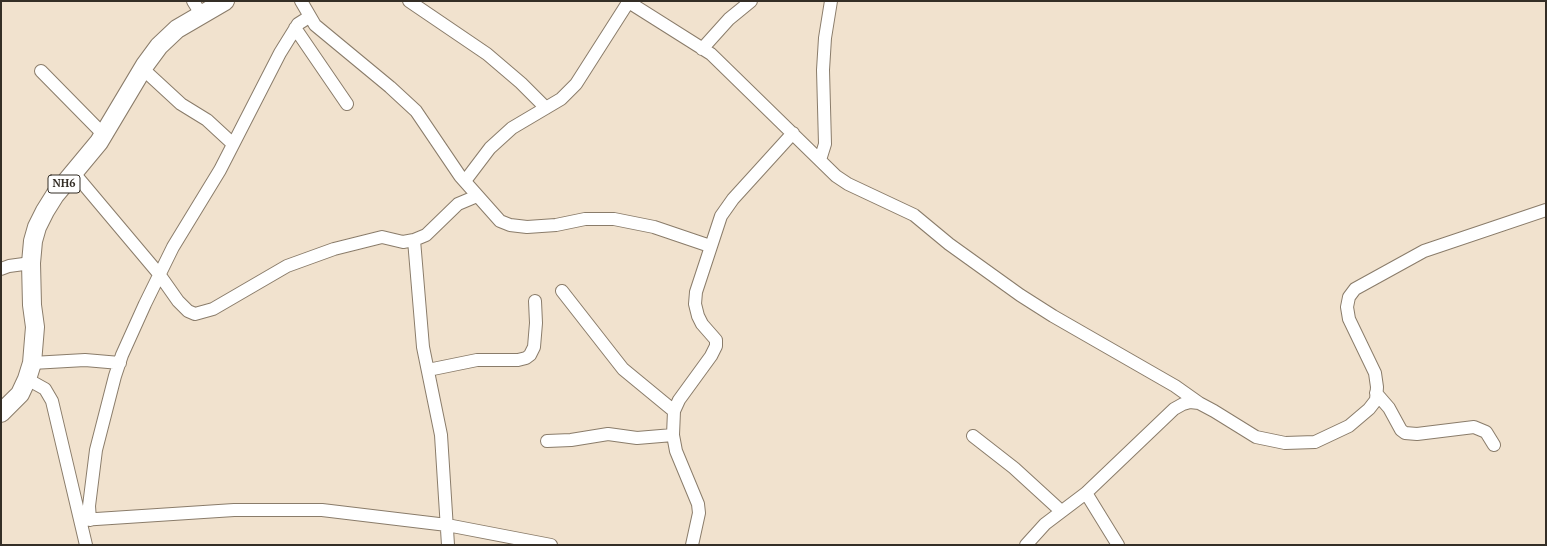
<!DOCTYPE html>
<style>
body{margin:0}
#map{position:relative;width:1547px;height:546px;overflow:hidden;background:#f1e2ce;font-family:"PT Serif",serif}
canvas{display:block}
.frame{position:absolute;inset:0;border:2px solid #342e26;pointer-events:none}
</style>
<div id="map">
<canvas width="1547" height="546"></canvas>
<div class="frame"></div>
</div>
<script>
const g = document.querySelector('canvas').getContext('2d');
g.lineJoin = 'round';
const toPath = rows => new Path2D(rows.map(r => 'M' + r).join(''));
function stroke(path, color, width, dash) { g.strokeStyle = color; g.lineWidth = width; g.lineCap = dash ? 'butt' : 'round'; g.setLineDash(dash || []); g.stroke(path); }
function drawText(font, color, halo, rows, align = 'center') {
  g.font = font + ' "PT Serif",serif'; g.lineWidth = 3; g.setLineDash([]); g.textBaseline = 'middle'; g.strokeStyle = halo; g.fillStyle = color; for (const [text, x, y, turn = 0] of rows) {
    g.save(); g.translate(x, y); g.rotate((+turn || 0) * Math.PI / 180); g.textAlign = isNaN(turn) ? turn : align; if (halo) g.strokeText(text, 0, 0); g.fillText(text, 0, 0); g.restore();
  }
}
const minor = toPath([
 [193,1,201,14],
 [301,1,315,25,390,87,416,111,460,176,500,221,510,225,527,227,556,225,585,219,614,219,654,227,710,246],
 [409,1,487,54,521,83,546,108],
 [627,1,711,54,836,176,848,184,914,215,949,244,1020,295,1053,316,1175,386,1199,403],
 [295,28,347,104],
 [702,49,729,19,751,1],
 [143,69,181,104,207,120,233,144],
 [41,71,104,135],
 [820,160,825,144,823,70,825,38,831,1],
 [74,173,159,274,178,301,188,311,195,314,213,309,287,266,334,249,382,237,403,242,414,240,426,235,458,204,477,196],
 [465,181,490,148,512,128,561,99,576,84,629,1],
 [414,240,423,347,441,435,448,545],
 [1,269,9,266,31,263],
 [562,291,623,369,674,411],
 [32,363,85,360,120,363],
 [428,370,477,360,518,360,526,358,530,355,534,347,536,323,535,301],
 [27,379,45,389,52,401,86,545],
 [1376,393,1389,408,1401,430,1405,433,1417,434,1474,427,1486,432,1494,445],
 [973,436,1014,468,1061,511],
 [547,441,571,440,608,434,637,438,673,435],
 [1086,493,1118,545],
 [81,520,234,510,322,510,447,525,551,545],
 [90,520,89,506,96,450,115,376,122,355,145,304,173,247,220,170,280,53,298,24,309,17],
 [692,545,699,513,698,504,676,451,673,435,674,411,679,400,711,356,716,346,716,340,702,324,698,316,695,304,696,292,721,216,733,199,793,133],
 [1026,545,1045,524,1086,493,1174,409,1183,404,1190,402,1199,403,1214,411,1256,437,1285,443,1315,442,1349,426,1369,409,1376,400,1377,387,1375,373,1349,319,1347,307,1349,297,1355,289,1424,251,1546,210]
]);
const highway = toPath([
 [1,413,20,394,27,379,32,363,35,327,32,305,31,263,33,241,37,227,45,211,55,195,99,142,145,65,159,46,177,29,225,1]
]);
stroke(minor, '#8a7c6a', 14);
stroke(highway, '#8a7c6a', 20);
stroke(minor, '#fff', 12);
stroke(highway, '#fff', 18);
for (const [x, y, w] of [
 [64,184,32]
]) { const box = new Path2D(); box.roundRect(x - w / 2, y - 9, w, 18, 3); g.fillStyle = '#fff'; g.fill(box); stroke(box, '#342e26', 1); }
drawText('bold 11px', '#342e26', null, [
 ["NH6",64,184]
]);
</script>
